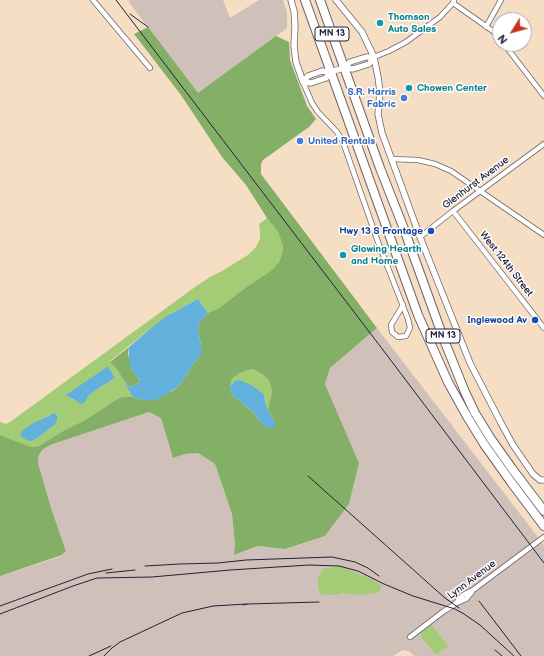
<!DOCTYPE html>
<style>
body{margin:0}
#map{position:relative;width:544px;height:656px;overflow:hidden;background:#f5dec4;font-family:"Balsamiq Sans",sans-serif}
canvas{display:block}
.north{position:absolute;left:492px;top:12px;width:40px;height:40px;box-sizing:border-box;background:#fff;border:1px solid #a7a7b1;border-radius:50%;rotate:233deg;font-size:11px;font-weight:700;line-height:16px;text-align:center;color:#22223b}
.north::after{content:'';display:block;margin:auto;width:14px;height:18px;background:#c8321e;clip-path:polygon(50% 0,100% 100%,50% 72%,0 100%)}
</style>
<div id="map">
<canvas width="544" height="656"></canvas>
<div class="north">N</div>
</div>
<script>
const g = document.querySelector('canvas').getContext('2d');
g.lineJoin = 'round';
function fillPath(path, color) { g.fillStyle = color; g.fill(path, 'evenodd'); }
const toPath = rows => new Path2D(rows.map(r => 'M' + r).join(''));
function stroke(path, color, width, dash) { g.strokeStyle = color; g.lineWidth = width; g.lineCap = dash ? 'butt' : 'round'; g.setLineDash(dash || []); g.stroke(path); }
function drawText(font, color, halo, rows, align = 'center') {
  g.font = font + ' "Balsamiq Sans",sans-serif'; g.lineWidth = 3; g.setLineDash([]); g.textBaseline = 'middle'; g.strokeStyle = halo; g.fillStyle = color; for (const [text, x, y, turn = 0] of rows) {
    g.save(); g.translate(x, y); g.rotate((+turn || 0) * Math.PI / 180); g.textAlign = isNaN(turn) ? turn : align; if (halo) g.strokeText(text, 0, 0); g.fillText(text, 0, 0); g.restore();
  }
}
fillPath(toPath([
 [132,0,223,0,230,18,259,0,283,0,287,13,287,28,198,94,128,1],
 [377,328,544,545,544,656,414,656,409,651,403,650,393,656,0,656,0,576,62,556,66,551,52,511,38,463,38,457,42,450,50,445,149,412,161,418,173,458,185,454,198,453,215,464,232,514,235,545,235,555,258,546,285,549,325,536,349,504,359,463,325,384,330,368]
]), '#cfc0ba');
fillPath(toPath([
 [267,218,278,232,283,246,282,254,279,262,272,270,245,288,219,308,208,313,198,299,174,312,151,328,110,361,116,368,125,382,128,389,133,397,122,397,112,402,101,410,85,420,63,431,39,446,31,447,0,435,0,422,6,424,10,422,195,287,210,277,222,271,248,255,256,247,260,239,260,231,259,224],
 [107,368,109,368,115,378,99,388,88,396,75,401,67,395],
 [49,415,54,425,34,440,29,427],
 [253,369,262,374,269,381,271,387,272,391,268,410,265,402,264,394,253,386,233,383,230,386,232,379,238,374,245,371],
 [339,566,371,579,381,585,380,591,377,593,358,595,343,593,336,595,320,594,318,586,318,578,323,569],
 [429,625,432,625,448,646,436,655,421,637,421,632]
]), '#a4cb76');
fillPath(toPath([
 [148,27,198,93,276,36,289,42,290,60,307,106,316,119,309,127,263,160,261,164,261,174,377,328,330,368,325,384,359,463,349,504,325,536,285,549,258,546,234,555,235,545,232,514,215,464,198,453,185,454,173,458,161,418,149,412,50,445,42,450,38,457,38,463,52,511,66,551,62,555,0,576,0,435,31,447,39,446,63,431,85,420,101,410,112,402,122,397,133,397,143,400,172,391,179,386,196,360,201,355,201,345,198,329,199,323,203,318,208,313,219,308,245,288,272,270,279,262,282,254,283,246,278,232,267,218,246,185,222,157,181,95,134,34],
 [253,369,262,374,269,381,271,387,272,391,268,410,275,422,263,425,253,412,231,394,230,386,232,379,238,374,245,371],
 [129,347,128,354,132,370,137,376,140,381,138,383,135,385,130,387,125,382,116,368,110,362]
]), '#83af67');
fillPath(toPath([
 [198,299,208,313,199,323,198,329,201,345,201,355,196,360,179,386,163,396,156,400,143,400,133,397,128,389,125,382,130,387,135,385,138,383,140,380,137,376,132,370,129,362,129,347,151,328,167,316],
 [107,367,109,368,115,378,99,388,88,396,84,403,81,404,66,395],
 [239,380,253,386,264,394,265,402,268,410,275,422,275,427,271,428,267,428,263,425,253,412,231,394,230,386,235,381],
 [54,413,57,415,57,420,54,425,40,436,34,440,29,441,25,439,20,435,23,430,32,424]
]), '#62b1dc');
const minor = toPath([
 [93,0,150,68],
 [453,3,497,34,500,38],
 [486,27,501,0],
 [504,44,544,96],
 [374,57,389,51,406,42,440,17,453,3,454,0],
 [303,82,312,103,318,112,337,132,343,142,378,242,408,319,410,328,406,336,398,337,392,332,391,325,403,305],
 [391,159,418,160,435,164,451,171,544,235],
 [453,211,544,328],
 [420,237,453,211,544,144],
 [457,603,466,599,472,592],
 [410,637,444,611,454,605,463,595,473,590,544,537]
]);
const tertiary = toPath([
 [291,0,294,11,295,26,294,46,296,62,303,82],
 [336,0,362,32,374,57,378,77,380,92,378,114,382,133,420,237,470,363,501,423,513,445,533,474,540,480,544,480],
 [344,68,353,69,369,64,374,57],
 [303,82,308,76,322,71,330,72,344,68,350,62,366,57,374,57],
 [303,82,311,83,326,78,330,72]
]);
const trunk = toPath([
 [305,0,418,315,448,382,468,418,484,444,511,482,544,526],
 [320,0,380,168,404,229,444,340,465,392,475,413,491,439,513,470,544,511]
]);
stroke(minor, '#6c646b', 6);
stroke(tertiary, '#6c646b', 7);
stroke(trunk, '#6c646b', 10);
stroke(minor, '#fff', 4.5);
stroke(tertiary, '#fff', 5.5);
stroke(trunk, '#fff', 8);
stroke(toPath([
 [116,0,380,346,544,563],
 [130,14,148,27],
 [308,476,445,598,459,608],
 [145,566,180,564,218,563,246,560,332,557,355,562,368,568,379,576],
 [106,573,135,570],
 [479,601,521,656],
 [243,605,248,604,319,602],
 [0,606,88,574,112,569],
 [0,614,73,586,97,578,152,577,230,570,309,565,339,566,358,571,384,584,413,596,455,609,464,614,480,625,514,656],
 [495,650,502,656],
 [89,656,111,646],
 [104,656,112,648,120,642,182,613,213,606,247,604]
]), '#22223b', 1);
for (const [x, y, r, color] of [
 [380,23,4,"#0f9aa8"],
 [409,88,4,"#0f9aa8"],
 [404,98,4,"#3f7fe0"],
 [300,141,4,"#3f7fe0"],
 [431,231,4,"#1a4fb4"],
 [343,255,4,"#0f9aa8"],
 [535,320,4,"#1a4fb4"]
]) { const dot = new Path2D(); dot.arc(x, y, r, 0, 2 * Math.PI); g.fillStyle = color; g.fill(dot); stroke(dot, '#fff', 1.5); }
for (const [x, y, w] of [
 [332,34,34],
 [443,336,34]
]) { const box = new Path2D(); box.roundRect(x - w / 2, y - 7, w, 14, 3); g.fillStyle = '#fff'; g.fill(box); stroke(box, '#22223b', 1); }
drawText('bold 9px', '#22223b', null, [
 ["MN 13",332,34],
 ["MN 13",443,336]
]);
drawText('bold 10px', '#0d838f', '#fff', [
 ["Thomson",388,17],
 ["Auto Sales",388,29],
 ["Chowen Center",417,88],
 ["Glowing Hearth",351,249],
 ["and Home",351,261]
], 'left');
drawText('bold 10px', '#366cbe', '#fff', [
 ["S.R. Harris",396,92],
 ["Fabric",396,104],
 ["United Rentals",308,141,"left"]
], 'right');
drawText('10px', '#22223b', '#fff', [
 ["Glenhurst Avenue",476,183,-37],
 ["West 124th Street",506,264,52],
 ["Lynn Avenue",472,580,-37]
]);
drawText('bold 10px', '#164399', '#fff', [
 ["Hwy 13 S Frontage",423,231],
 ["Inglewood Av",527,320]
], 'right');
</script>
